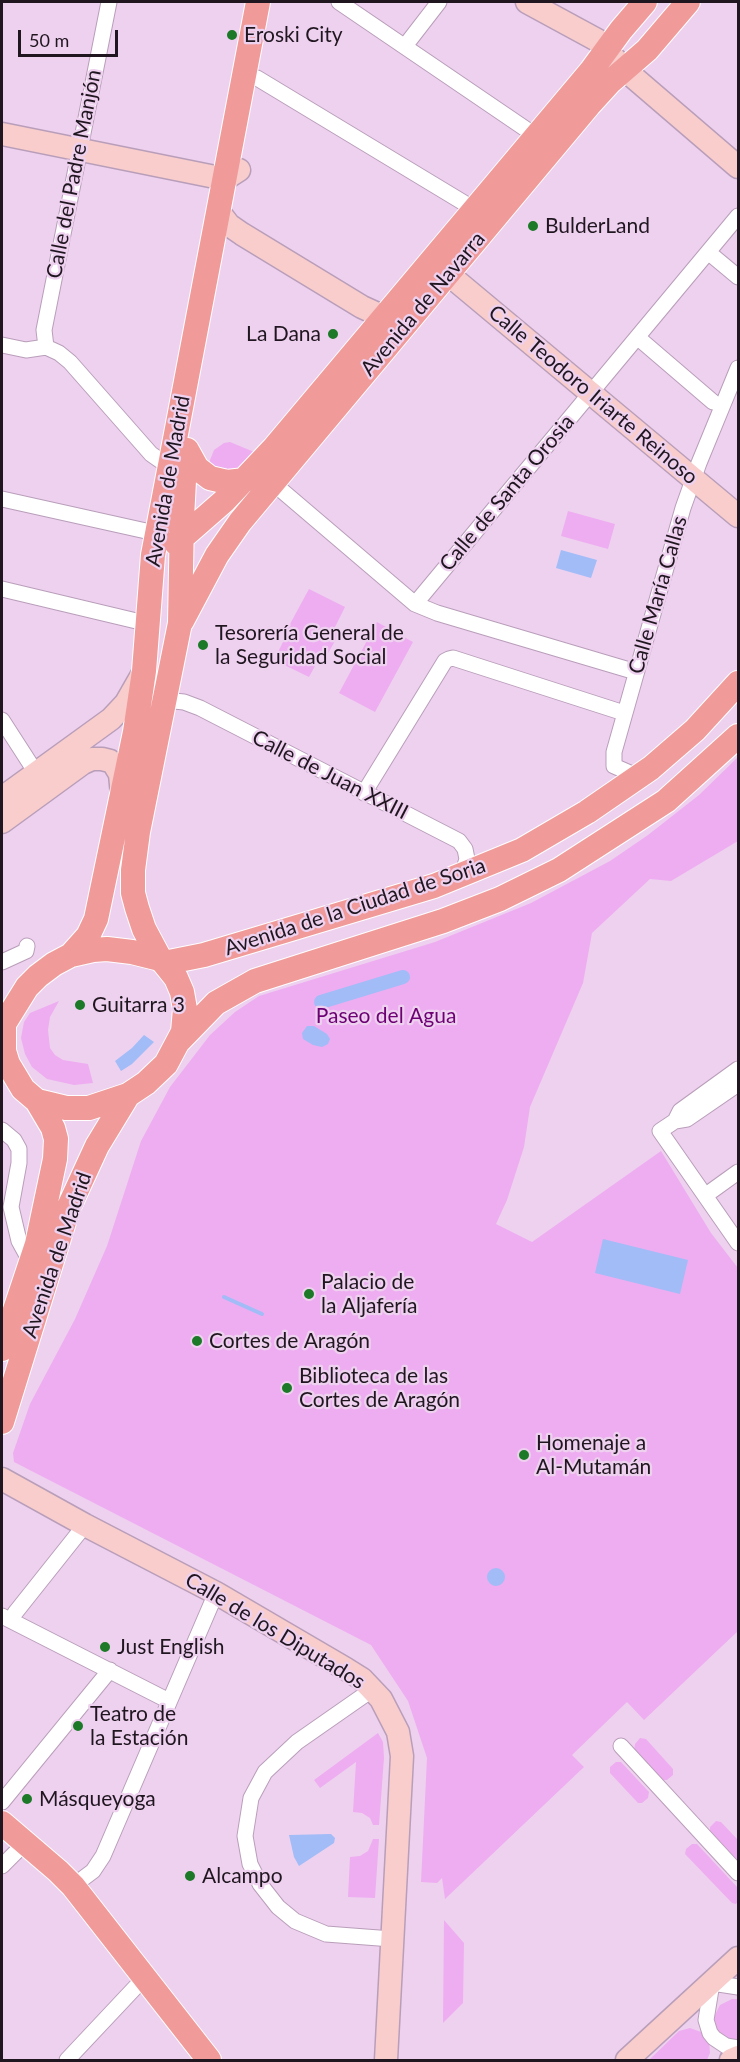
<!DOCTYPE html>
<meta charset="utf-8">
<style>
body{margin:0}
#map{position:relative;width:740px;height:2062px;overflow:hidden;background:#eed1ef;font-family:Lato,sans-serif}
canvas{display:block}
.frame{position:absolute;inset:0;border:3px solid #201620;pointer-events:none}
.scale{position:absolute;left:18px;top:30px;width:100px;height:27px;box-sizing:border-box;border:3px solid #201620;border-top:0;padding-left:8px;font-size:18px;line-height:21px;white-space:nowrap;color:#201620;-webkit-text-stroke:4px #eed1ef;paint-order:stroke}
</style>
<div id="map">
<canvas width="740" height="2062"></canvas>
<div class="frame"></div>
<div class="scale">50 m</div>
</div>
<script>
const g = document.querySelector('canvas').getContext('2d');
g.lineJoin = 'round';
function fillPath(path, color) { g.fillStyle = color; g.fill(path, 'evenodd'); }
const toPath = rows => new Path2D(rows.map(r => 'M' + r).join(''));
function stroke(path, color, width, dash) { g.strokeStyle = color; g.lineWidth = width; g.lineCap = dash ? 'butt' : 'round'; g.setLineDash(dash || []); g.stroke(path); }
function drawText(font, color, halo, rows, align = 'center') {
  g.font = font + ' Lato,sans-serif'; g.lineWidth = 4.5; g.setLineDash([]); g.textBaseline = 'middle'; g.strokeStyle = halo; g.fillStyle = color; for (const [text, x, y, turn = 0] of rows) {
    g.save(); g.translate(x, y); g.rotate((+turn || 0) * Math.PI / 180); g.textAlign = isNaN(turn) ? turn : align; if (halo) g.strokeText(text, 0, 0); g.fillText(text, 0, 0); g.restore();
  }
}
fillPath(toPath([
 [230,442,259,454,236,473,210,470,210,460,214,450,224,443],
 [568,511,615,524,608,549,561,536],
 [309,589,345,607,334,629,340,632,326,657,321,655,309,677,274,660,286,636,284,635],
 [377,622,413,642,375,712,339,693],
 [738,757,738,841,671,881,650,879,592,933,583,983,530,1107,524,1147,507,1200,496,1224,532,1242,661,1151,711,1233,738,1268,738,1631,644,1720,627,1702,572,1755,584,1767,445,1899,442,1878,437,1883,421,1882,427,1758,408,1701,371,1645,14,1462,13,1453,30,1404,75,1319,107,1246,141,1141,170,1087,210,1035,235,1012,259,996,435,942,531,903,610,861,648,835,699,795],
 [59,1001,50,1017,48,1030,50,1048,55,1055,63,1060,88,1064,93,1083,74,1085,47,1079,32,1067,25,1054,21,1038,24,1022,30,1013],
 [378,1733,383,1742,384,1758,379,1825,373,1825,370,1818,362,1813,353,1812,356,1762,320,1788,314,1780],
 [640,1738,646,1739,673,1769,673,1775,667,1780,662,1780,634,1750,635,1744],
 [616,1762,621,1762,649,1792,648,1798,642,1803,638,1803,610,1773,610,1767],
 [716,1821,721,1822,738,1840,738,1863,710,1832,710,1827],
 [373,1839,379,1839,375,1898,348,1897,350,1857,360,1856,368,1851],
 [692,1844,697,1844,738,1888,738,1901,736,1904,732,1903,685,1854,686,1849],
 [444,1920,464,1943,463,2003,443,2023],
 [732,1999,738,1999,738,2040,734,2041,722,2036,717,2030,714,2017,720,2005],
 [690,2028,701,2032,709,2041,710,2053,707,2060,649,2060,679,2031]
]), '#eeadf1');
fillPath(toPath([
 [561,550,597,560,591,578,556,568],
 [307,1026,314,1026,327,1034,330,1039,328,1044,322,1047,313,1045,303,1039,302,1033],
 [144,1035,154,1042,132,1064,121,1071,115,1061,132,1048],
 [603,1239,688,1260,680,1294,595,1273],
 '487 1577a9 9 0 1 1 18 0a9 9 0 1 1-18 0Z',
 [331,1834,335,1838,334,1843,299,1866,294,1857,289,1835]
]), '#a1bcf7');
stroke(toPath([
 [224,1297,262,1314]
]), '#a1bcf7', 4);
stroke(toPath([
 [321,1002,403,977]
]), '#a1bcf7', 14);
const street = toPath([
 [339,2,536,136],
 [405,46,439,2],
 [257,78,474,209],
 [708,252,738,277],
 [643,342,713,402],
 [2,345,26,350,46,347,59,353,70,362,151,454,161,461,171,464],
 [46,347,44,330,109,2],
 [273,483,415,604,437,613,636,672],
 [2,499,164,535],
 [2,589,149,624],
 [415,604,738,216],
 [164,700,184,702,200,708,459,841,465,849,467,859,462,875],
 [2,720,31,765,34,774,33,782],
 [639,777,614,766,614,752,683,508,699,463,738,368],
 [364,793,445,661,449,659,453,658,624,713],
 [2,962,26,951,27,946],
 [738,1069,680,1111,675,1121,660,1131,738,1243],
 [675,1121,687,1119,738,1084],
 [2,1130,14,1140,19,1149,19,1163,11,1207,19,1241,31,1263],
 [706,1195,738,1172],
 [15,1613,85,1525],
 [2,1616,169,1701],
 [373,1689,297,1742,265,1772,251,1798,245,1836,250,1864,260,1884,278,1907,295,1921,326,1934,392,1939],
 [621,1746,738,1873],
 [2,1802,110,1670],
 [2,1866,25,1843],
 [73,1886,93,1871,103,1856,216,1593],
 [738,1987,712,1983,706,2020,710,2033,714,2038,726,2046,738,2048],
 [67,2060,145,1977]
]);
const secondary = toPath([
 [527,2,597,40,625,70,738,167],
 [2,134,225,179,239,170],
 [219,212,229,225,242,234,362,307,384,317,402,315],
 [448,274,738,516],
 [2,798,111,719,126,703,142,675],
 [2,822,83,763,92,759,102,759,110,761,114,764,120,774,122,795],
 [2,1479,85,1525,216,1593,346,1669,362,1679,381,1699,398,1732,402,1756,386,2060],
 [627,2060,738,1958],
 [731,2060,738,2057]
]);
const primary = toPath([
 [182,454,187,450,197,468,210,478,227,482,245,480],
 [176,543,224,501,274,448,591,71,621,30,645,2],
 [182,621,217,555,240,522,589,105,610,82,647,50,688,2],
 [93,950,107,949,132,952,160,959,164,963,176,978,182,992,185,1009,183,1032,166,1064,146,1083,128,1095,89,1108,66,1108,37,1101,23,1089,8,1064,4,1051,4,1024,27,987,38,976,54,964,71,955,93,950],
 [71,955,88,936,96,919,135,732,144,671,153,555,258,2],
 [160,959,144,929,137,908,133,893,133,870,138,832,180,623,182,518,185,462],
 [164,963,204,955,434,886,522,850,587,812,651,768,695,730,738,683],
 [179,1041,216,1003,255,981,443,921,500,899,559,870,666,801,738,736],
 [2,1349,37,1244,55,1159,56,1139,53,1128,37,1101],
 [2,1422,68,1209,97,1146,128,1095],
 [2,1823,58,1871,73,1886,209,2060]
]);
stroke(street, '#b99eba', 17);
stroke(secondary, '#b99eba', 25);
stroke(primary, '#fff', 26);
stroke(street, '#fff', 15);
stroke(secondary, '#f8cdcc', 22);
stroke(primary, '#f09b99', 24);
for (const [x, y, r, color] of [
 [232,35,6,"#1c7928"],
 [533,226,6,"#1c7928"],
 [333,334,6,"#1c7928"],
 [203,645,6,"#1c7928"],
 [80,1005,6,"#1c7928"],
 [309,1294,6,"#1c7928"],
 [197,1341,6,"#1c7928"],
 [287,1388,6,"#1c7928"],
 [524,1455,6,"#1c7928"],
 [105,1647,6,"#1c7928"],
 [78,1726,6,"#1c7928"],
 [27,1799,6,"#1c7928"],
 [190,1876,6,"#1c7928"]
]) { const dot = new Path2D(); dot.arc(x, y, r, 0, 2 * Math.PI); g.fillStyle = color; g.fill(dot); stroke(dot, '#eed1ef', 2); }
drawText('21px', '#201620', '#eed1ef', [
 ["Eroski City",244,35],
 ["BulderLand",545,226],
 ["La Dana",321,334,"right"],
 ["Tesorería General de",215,633],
 ["la Seguridad Social",215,657],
 ["Guitarra 3",92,1005],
 ["Palacio de",321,1282],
 ["la Aljafería",321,1306],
 ["Cortes de Aragón",209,1341],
 ["Biblioteca de las",299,1376],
 ["Cortes de Aragón",299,1400],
 ["Homenaje a",536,1443],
 ["Al-Mutamán",536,1467],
 ["Just English",117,1647],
 ["Teatro de",90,1714],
 ["la Estación",90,1738],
 ["Másqueyoga",39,1799],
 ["Alcampo",202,1876]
], 'left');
drawText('21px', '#201620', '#eed1ef', [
 ["Calle del Padre Manjón",74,174,-79],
 ["Avenida de Navarra",423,304,-50],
 ["Calle Teodoro Iriarte Reinoso",593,395,40],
 ["Avenida de Madrid",168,481,-80],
 ["Calle de Santa Orosia",507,493,-50],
 ["Calle María Callas",658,595,-74],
 ["Calle de Juan XXIII",330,775,27],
 ["Avenida de la Ciudad de Soria",355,907,-18],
 ["Avenida de Madrid",57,1255,-71],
 ["Calle de los Diputados",275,1631,31]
]);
drawText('21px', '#6d0174', '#eed1ef', [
 ["Paseo del Agua",386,1016]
]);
</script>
